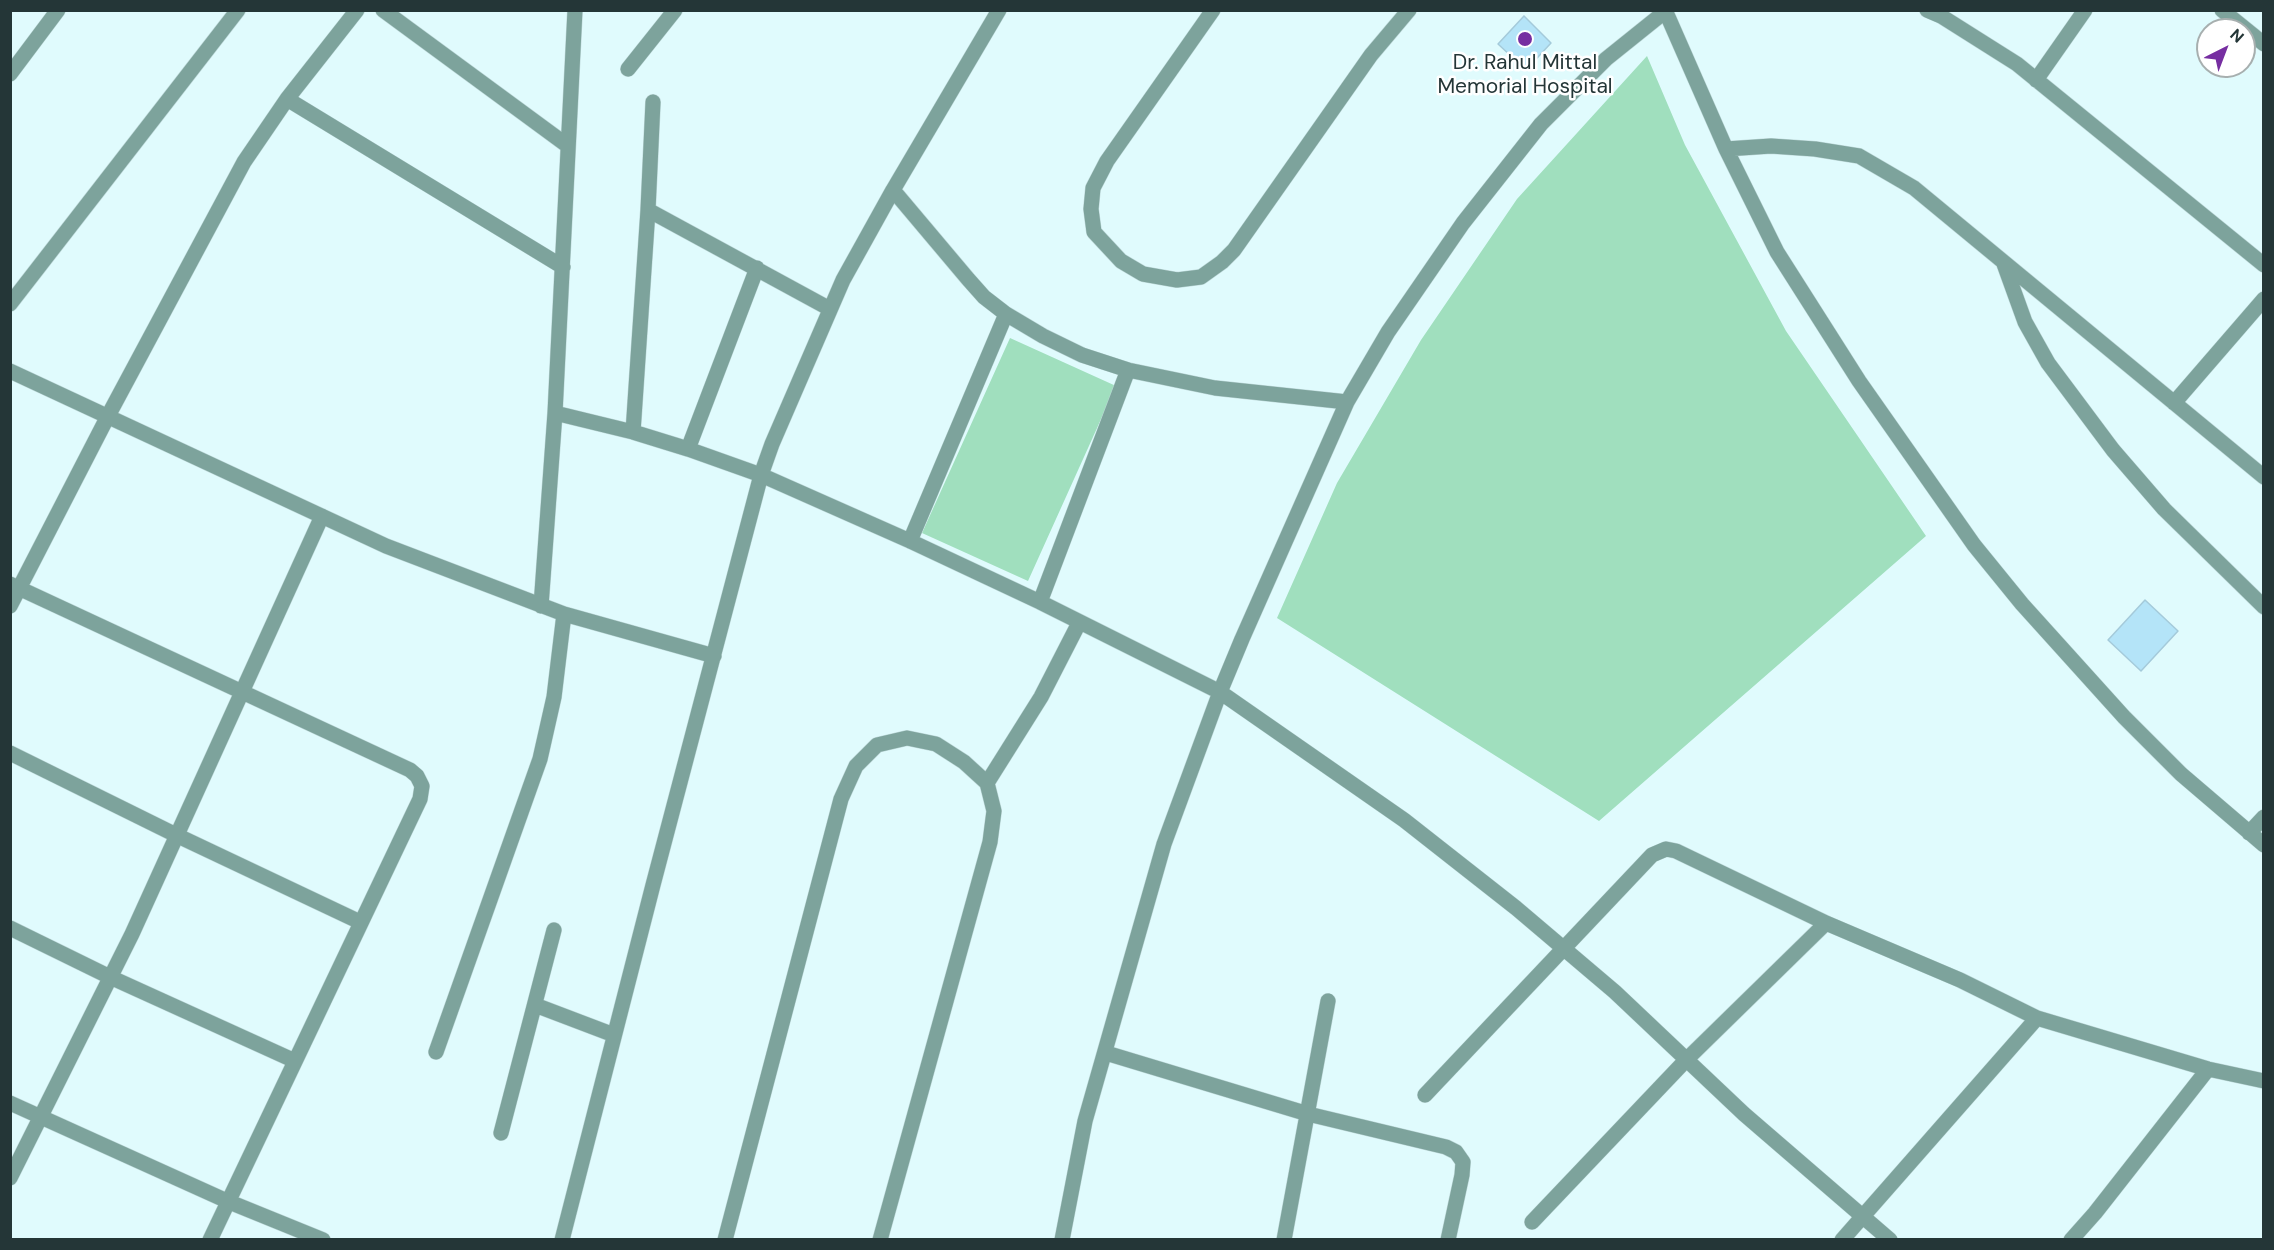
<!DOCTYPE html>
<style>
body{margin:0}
#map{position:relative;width:2274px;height:1250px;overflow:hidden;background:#e0fbfd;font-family:"DM Sans",sans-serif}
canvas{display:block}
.frame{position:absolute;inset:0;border:12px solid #243637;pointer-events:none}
.north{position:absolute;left:2196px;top:18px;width:60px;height:60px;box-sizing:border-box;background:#fff;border:2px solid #a7afaf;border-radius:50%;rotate:42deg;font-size:16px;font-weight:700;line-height:24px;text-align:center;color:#243637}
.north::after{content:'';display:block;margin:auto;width:21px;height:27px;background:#762ea1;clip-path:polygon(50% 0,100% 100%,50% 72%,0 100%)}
</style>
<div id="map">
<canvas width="2274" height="1250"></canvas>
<div class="frame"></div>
<div class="north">N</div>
</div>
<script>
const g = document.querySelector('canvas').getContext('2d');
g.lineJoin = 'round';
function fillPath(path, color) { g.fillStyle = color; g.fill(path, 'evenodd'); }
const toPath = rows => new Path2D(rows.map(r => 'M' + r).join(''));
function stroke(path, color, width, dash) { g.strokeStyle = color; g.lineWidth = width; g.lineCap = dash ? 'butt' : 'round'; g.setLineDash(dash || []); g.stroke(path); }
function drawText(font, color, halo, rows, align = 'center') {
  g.font = font + ' "DM Sans",sans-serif'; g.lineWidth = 5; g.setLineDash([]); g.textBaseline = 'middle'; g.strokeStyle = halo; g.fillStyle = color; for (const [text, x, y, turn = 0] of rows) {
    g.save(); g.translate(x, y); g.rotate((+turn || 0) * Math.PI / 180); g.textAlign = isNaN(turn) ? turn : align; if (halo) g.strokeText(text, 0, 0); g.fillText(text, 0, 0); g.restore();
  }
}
fillPath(toPath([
 [1647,56,1685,145,1786,331,1926,536,1599,821,1277,618,1337,483,1421,340,1517,199],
 [1010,338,1116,386,1028,581,922,533]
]), '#a0dfbe');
const building = toPath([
 [1524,16,1551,43,1526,70,1498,44,1524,16],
 [2145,600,2178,631,2141,671,2108,640,2145,600]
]);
fillPath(building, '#b4e4f8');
stroke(building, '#a4cada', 1.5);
const minor = toPath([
 [383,10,568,146],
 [1213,10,1107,161,1093,188,1091,209,1094,232,1121,261,1143,274,1177,280,1201,277,1222,262,1234,250,1371,55,1409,10],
 [1665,10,1726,149,1777,252,1859,381,1974,545,2022,604,2124,717,2181,774,2264,845],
 [1927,10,1941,16,2017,64,2264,265],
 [2222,10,2264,44],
 [628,69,675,10],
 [10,74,58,10],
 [2036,80,2085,10],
 [287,99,563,267],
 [1726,149,1771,146,1815,149,1859,156,1914,188,2264,477],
 [893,190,968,279,984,297,1006,314],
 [648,210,830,309],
 [2004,264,2025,322,2048,363,2113,450,2164,509,2264,607],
 [10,304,238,10],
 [1128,370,1215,388,1347,402],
 [10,371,386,546,564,614,714,656],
 [2174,403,2264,299],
 [555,413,633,432,688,449,761,475,910,541,1040,602,1220,692,1404,820,1516,908,1615,992,1744,1114,1890,1240],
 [633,432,648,210,653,102],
 [688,449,757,268],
 [910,541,1006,314,1043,336,1082,355,1128,370,1040,602],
 [10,584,410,770,417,776,422,786,420,799,210,1240],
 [10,606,108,416,244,162,287,99,357,10],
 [541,606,555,413,575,10],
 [10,753,176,835,360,922],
 [987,783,1041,697,1079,623],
 [2249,833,2264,817],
 [10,928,110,977,295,1061],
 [535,1005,614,1035],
 [436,1052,540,759,554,697,564,614],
 [1106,1053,1308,1114,1446,1147,1456,1152,1463,1162,1462,1175,1448,1240],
 [1425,1095,1652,855,1666,849,1676,851,1826,923,1960,980,2037,1018,2208,1069,2264,1081],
 [10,1103,227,1201,323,1240],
 [501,1133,554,930],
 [10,1178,132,934,322,516],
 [1532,1222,1687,1059,1826,923],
 [562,1240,653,885,761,475,772,444,843,280,893,190,999,10],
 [725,1240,841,799,856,766,877,745,907,738,936,744,964,762,987,783,994,811,990,842,880,1240],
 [1062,1240,1085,1121,1164,844,1220,692,1242,639,1347,402,1388,332,1463,223,1541,124,1606,59,1667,10],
 [1284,1240,1328,1001],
 [1842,1240,2037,1018],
 [2071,1240,2095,1213,2208,1069]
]);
stroke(minor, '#bed8d9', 16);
stroke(minor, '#7da39c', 15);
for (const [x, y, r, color] of [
 [1525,39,8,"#762ea1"]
]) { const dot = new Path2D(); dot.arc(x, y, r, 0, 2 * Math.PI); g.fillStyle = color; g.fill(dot); stroke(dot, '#fff', 2); }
drawText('21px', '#243637', '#fff', [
 ["Dr. Rahul Mittal",1525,63],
 ["Memorial Hospital",1525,87]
]);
</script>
